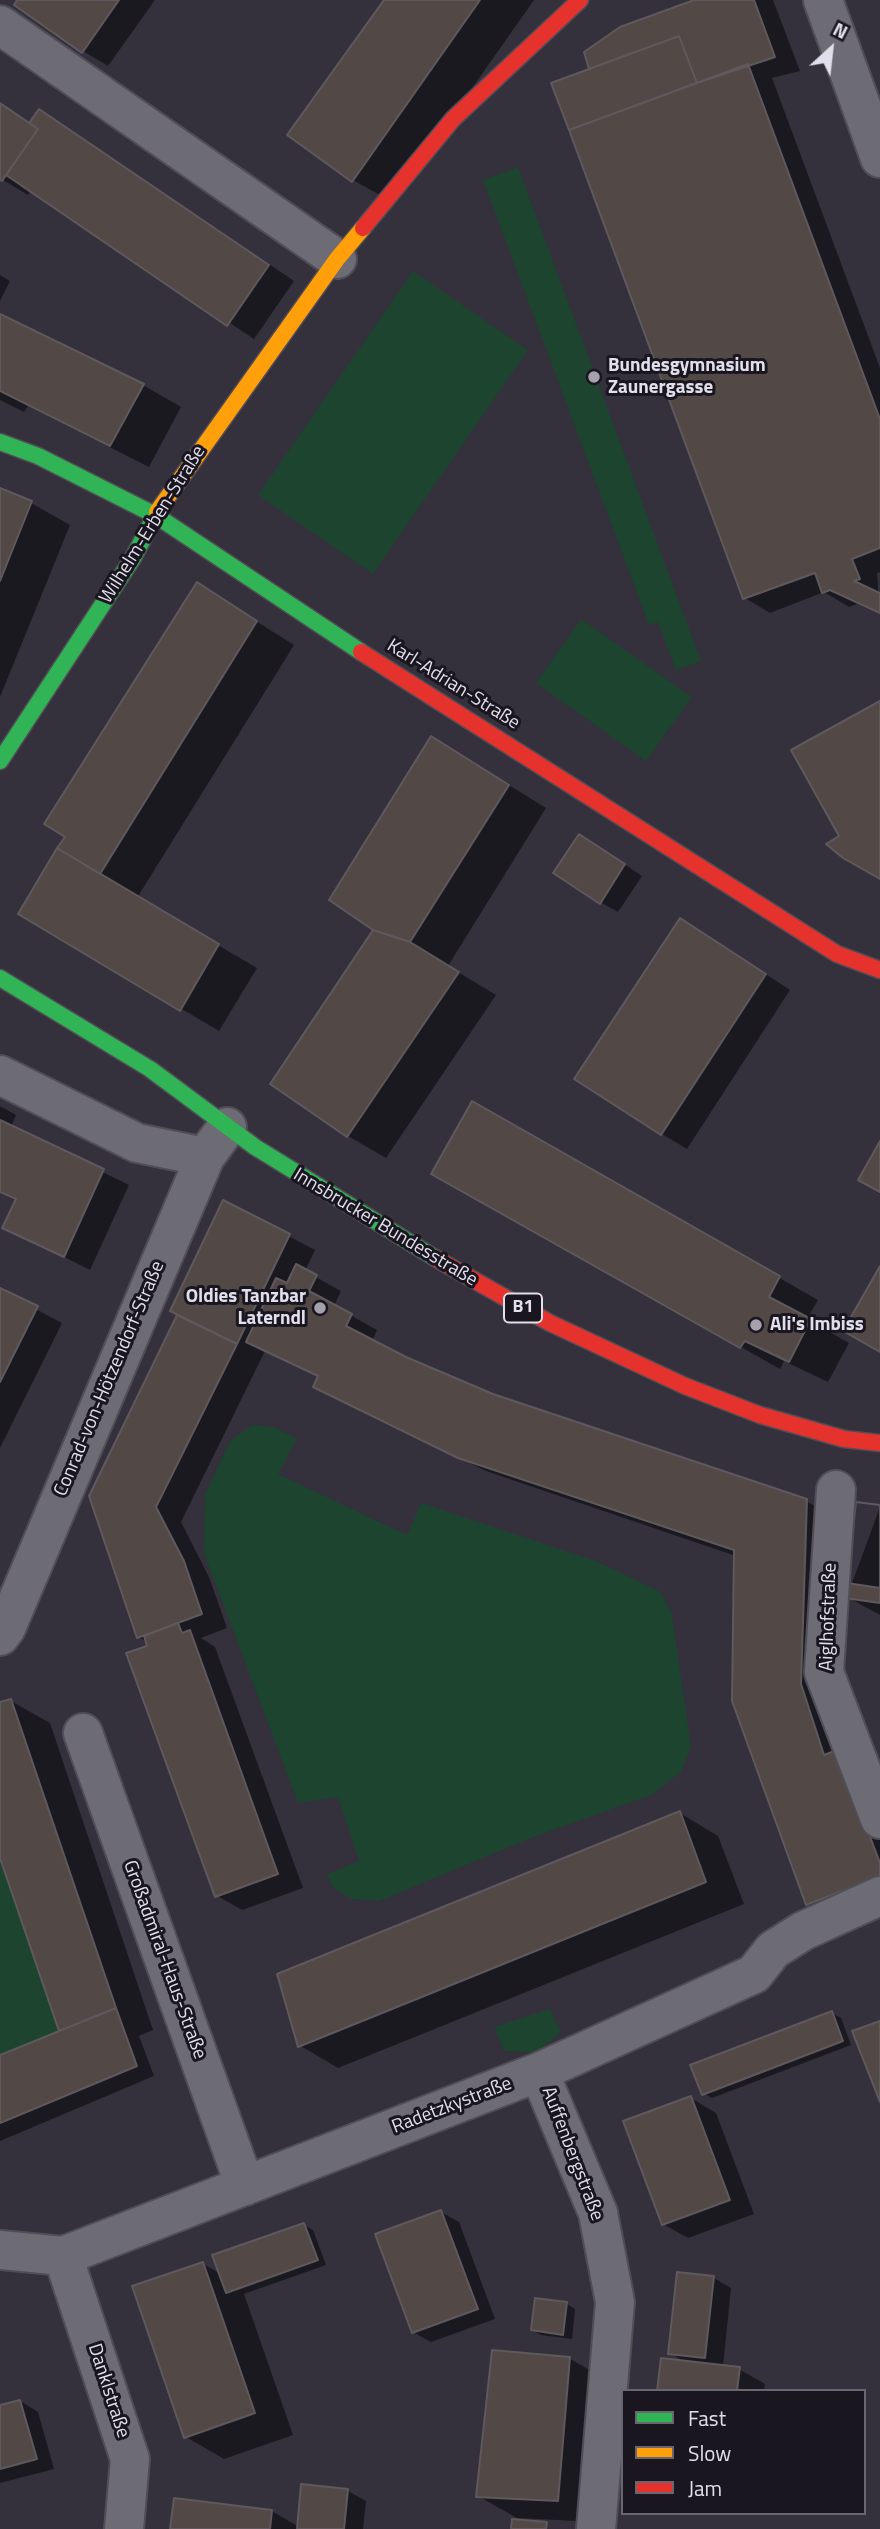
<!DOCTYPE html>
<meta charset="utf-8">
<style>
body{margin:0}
#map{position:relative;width:880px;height:2529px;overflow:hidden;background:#34303c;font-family:"Titillium Web",sans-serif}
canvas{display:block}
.legend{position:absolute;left:621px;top:2389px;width:245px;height:126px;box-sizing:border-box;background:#19161f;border:2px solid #696671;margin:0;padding:9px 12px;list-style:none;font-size:21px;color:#e2dfec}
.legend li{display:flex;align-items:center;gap:14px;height:35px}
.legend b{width:35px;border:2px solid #696671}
.north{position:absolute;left:796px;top:14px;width:70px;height:70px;-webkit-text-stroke:5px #19161f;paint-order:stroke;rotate:27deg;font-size:19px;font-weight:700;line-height:28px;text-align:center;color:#e2dfec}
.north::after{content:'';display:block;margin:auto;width:24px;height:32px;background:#e2dfec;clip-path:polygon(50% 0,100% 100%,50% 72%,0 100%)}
</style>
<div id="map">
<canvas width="880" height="2529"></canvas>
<ul class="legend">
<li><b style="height:9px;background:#30b455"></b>Fast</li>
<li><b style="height:9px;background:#ff9f0a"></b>Slow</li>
<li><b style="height:9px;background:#e5322d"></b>Jam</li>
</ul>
<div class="north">N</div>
</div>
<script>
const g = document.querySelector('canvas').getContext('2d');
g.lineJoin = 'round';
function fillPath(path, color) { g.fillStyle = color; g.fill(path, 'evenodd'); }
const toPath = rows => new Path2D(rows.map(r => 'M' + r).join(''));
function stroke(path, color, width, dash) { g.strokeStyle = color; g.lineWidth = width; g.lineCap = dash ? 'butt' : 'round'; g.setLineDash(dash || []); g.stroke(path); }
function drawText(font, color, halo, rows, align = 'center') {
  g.font = font + ' "Titillium Web",sans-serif'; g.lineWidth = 6; g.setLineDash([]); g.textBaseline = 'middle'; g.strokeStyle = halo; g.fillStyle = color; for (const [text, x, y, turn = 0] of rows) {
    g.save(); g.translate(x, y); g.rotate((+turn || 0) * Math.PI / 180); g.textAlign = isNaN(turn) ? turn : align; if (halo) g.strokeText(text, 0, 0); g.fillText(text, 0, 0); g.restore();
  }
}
fillPath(toPath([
 [518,167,701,661,676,670,658,622,649,625,483,180],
 [413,271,528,350,373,574,258,495],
 [581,619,692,697,646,761,536,683],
 [252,1425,274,1427,297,1439,278,1474,407,1535,421,1503,598,1562,661,1592,672,1615,691,1746,681,1772,651,1795,536,1836,379,1901,352,1899,333,1888,327,1874,359,1861,338,1797,298,1803,204,1553,205,1495,230,1441],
 [0,1858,59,2031,0,2055],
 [550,2009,561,2032,536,2053,504,2051,494,2027]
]), '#1c442f');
fillPath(toPath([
 [19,0,155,0,108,66,83,51],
 [386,0,534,0,392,202,353,180],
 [699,0,773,0,800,71,772,78,880,368,880,572,877,573,880,614,857,604,849,607,824,592,770,613,745,598,586,52],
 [0,103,31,124,40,111,65,126,294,281,254,339,31,190,28,195,0,178],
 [0,275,10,281,0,301],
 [0,316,143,385,181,407,149,467,28,406,24,412,0,400],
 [0,490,31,503,70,525,0,697],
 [197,584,294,645,137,898,257,968,219,1031,20,913,67,836],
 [470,761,546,808,448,966,496,995,386,1158,348,1136,376,929],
 [597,846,642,876,618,912,600,902],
 [706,935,790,990,687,1149,662,1134],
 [473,1103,818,1300,807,1319,849,1343,828,1382,784,1361,780,1369,472,1196],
 [0,1106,16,1115,11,1127,129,1185,90,1270,4,1227,17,1201,0,1193],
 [224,1202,315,1250,305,1271,341,1291,334,1306,377,1330,372,1341,405,1359,492,1396,806,1501,832,1516,826,1699,880,1813,880,1900,833,1918,807,1903,736,1556,486,1471,341,1401,315,1387,320,1378,265,1351,181,1522,209,1577,227,1628,201,1638,215,1647,303,1888,242,1910,216,1895,147,1642,139,1637,91,1497,179,1315],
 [0,1290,62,1323,0,1448],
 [880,1507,880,1615,847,1597],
 [11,1701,50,1723,153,2030,139,2036,154,2076,0,2141,0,2056,60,2032,0,1853,0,1704],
 [680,1813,718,1836,744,1904,338,2068,299,2045],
 [832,2013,841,2018,851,2045,712,2098,703,2093],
 [691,2098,716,2113,754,2214,688,2238,663,2224],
 [441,2212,459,2222,495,2319,431,2342,413,2332],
 [304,2225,313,2230,326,2265,244,2294,293,2435,224,2459,186,2437,203,2264,221,2274],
 [714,2278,731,2288,723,2367,739,2369,765,2384,764,2391,658,2391,685,2362,670,2353],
 [567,2304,575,2309,572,2339,541,2335,532,2330],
 [569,2358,608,2381,596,2522,517,2518,478,2496],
 [20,2401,38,2412,54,2469,0,2483,0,2407],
 [348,2491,366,2501,363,2529,172,2529,272,2511,299,2527]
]), '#0007');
const building = toPath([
 [17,0,119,0,82,53,14,5,17,0],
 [384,0,480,0,352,182,287,135,384,0],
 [694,0,754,0,775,57,697,83,679,36,589,69,584,52,620,27,694,0],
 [679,36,697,83,569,130,551,83,679,36],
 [748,64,880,419,880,548,852,559,860,579,854,581,880,593,880,613,830,590,822,593,815,573,743,599,569,130,748,64],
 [0,103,38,129,2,181,0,180,0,103],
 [39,109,269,265,227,326,6,175,38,129,29,123,39,109],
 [0,314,144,384,110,446,0,391,0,314],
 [0,488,32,501,0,581,0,488],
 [197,582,257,621,100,874,57,848,65,837,44,824,197,582],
 [880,701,880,879,843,858,826,844,839,836,791,750,880,701],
 [431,736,509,785,410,942,373,930,329,900,431,736],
 [579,834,625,864,600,904,553,873,579,834],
 [57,848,219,944,180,1011,18,914,57,848],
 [680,918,766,974,661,1135,574,1079,680,918],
 [373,930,410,942,459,972,347,1137,270,1084,373,930],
 [472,1101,780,1276,769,1297,811,1319,789,1362,745,1341,740,1348,431,1174,472,1101],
 [0,1120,104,1169,64,1257,2,1228,16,1199,0,1192,0,1120],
 [880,1141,880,1192,858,1180,880,1141],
 [223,1200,290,1234,237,1344,170,1311,223,1200],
 [296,1264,317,1275,309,1291,352,1314,346,1326,406,1357,493,1394,807,1499,801,1684,824,1755,837,1750,880,1863,880,1876,806,1905,732,1701,734,1550,458,1458,313,1387,318,1376,246,1342,276,1278,287,1283,296,1264],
 [880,1266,880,1352,843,1331,880,1266],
 [0,1288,38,1306,0,1382,0,1288],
 [177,1315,237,1344,156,1507,184,1561,202,1614,137,1638,89,1496,177,1315],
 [856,1502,880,1505,880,1603,845,1598,856,1502],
 [856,1502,880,1505,880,1588,847,1583,856,1502],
 [178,1623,182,1633,190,1630,278,1874,215,1897,126,1653,147,1646,144,1636,178,1623],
 [11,1699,116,2008,59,2031,0,1858,0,1702,11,1699],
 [680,1811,706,1882,298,2047,277,1974,680,1811],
 [116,2008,137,2066,0,2123,0,2055,116,2008],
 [832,2011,843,2041,702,2095,690,2065,832,2011],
 [880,2021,880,2102,852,2031,880,2021],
 [691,2096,730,2200,662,2225,623,2121,691,2096],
 [441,2210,478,2309,412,2333,375,2234,441,2210],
 [304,2223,318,2260,226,2293,212,2255,304,2223],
 [203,2262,255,2413,184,2438,132,2286,203,2262],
 [677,2272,714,2276,705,2358,668,2354,677,2272],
 [535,2298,567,2302,563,2335,531,2330,535,2298],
 [492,2350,570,2357,558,2501,476,2497,492,2350],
 [661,2358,740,2367,737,2391,657,2391,661,2358],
 [20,2400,37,2459,0,2469,0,2405,20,2400],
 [301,2484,348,2489,344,2529,297,2529,301,2484],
 [174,2498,272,2510,270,2529,170,2529,174,2498],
 [512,2519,547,2522,546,2529,511,2529,512,2519]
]);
fillPath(building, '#524845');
stroke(building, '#5f595d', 2);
const street = toPath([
 [823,0,880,158],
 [0,25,337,259],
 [0,1075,137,1143,205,1157],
 [836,1490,824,1672,880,1819],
 [0,1636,6,1628,205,1157,227,1127],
 [83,1733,245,2186],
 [539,2072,598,2213,615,2302,596,2529],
 [0,2250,63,2256,539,2072,754,1974,773,1950,803,1931,880,1896],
 [63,2256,130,2459,124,2529]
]);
const fast = toPath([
 [0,442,38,456,155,515,361,652],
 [0,761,133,558,157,512],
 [0,978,150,1069,255,1147,435,1258]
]);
const slow = toPath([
 [157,512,337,259,363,228]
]);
const jam = toPath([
 [363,228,453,119,580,0],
 [361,652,837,954,880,970],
 [435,1258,550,1323,685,1386,760,1415,844,1439,880,1443]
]);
stroke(street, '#504d57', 42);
stroke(fast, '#504d57', 19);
stroke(slow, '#504d57', 19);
stroke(jam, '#504d57', 19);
stroke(street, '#6d6b73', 38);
stroke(fast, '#30b455', 16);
stroke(slow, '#ff9f0a', 16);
stroke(jam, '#e5322d', 16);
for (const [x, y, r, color] of [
 [594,377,7,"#a5a2ae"],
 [320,1308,7,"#a5a2ae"],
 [756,1325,7,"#a5a2ae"]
]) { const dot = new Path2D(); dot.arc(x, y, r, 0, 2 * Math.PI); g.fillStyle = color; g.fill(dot); stroke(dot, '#19161f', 2.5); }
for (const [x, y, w] of [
 [523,1308,38]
]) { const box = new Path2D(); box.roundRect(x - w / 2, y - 14.5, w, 29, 5); g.fillStyle = '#19161f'; g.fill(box); stroke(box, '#e2dfec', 2); }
drawText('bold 18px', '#e2dfec', null, [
 ["B1",523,1308]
]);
drawText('bold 19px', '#e2dfec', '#19161f', [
 ["Bundesgymnasium",608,366],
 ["Zaunergasse",608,388],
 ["Oldies Tanzbar",306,1297,"right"],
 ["Laterndl",306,1319,"right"],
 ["Ali's Imbiss",770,1325]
], 'left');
drawText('19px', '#e2dfec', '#19161f', [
 ["Wilhelm-Erben-Straße",153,525,-58],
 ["Karl-Adrian-Straße",453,685,32],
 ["Innsbrucker Bundesstraße",385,1228,31],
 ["Conrad-von-Hötzendorf-Straße",110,1379,-67],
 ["Aiglhofstraße",829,1617,-88],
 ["Großadmiral-Haus-Straße",164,1960,70],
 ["Radetzkystraße",452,2106,-21],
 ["Auffenbergstraße",572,2154,69],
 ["Danklstraße",108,2391,72]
]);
</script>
